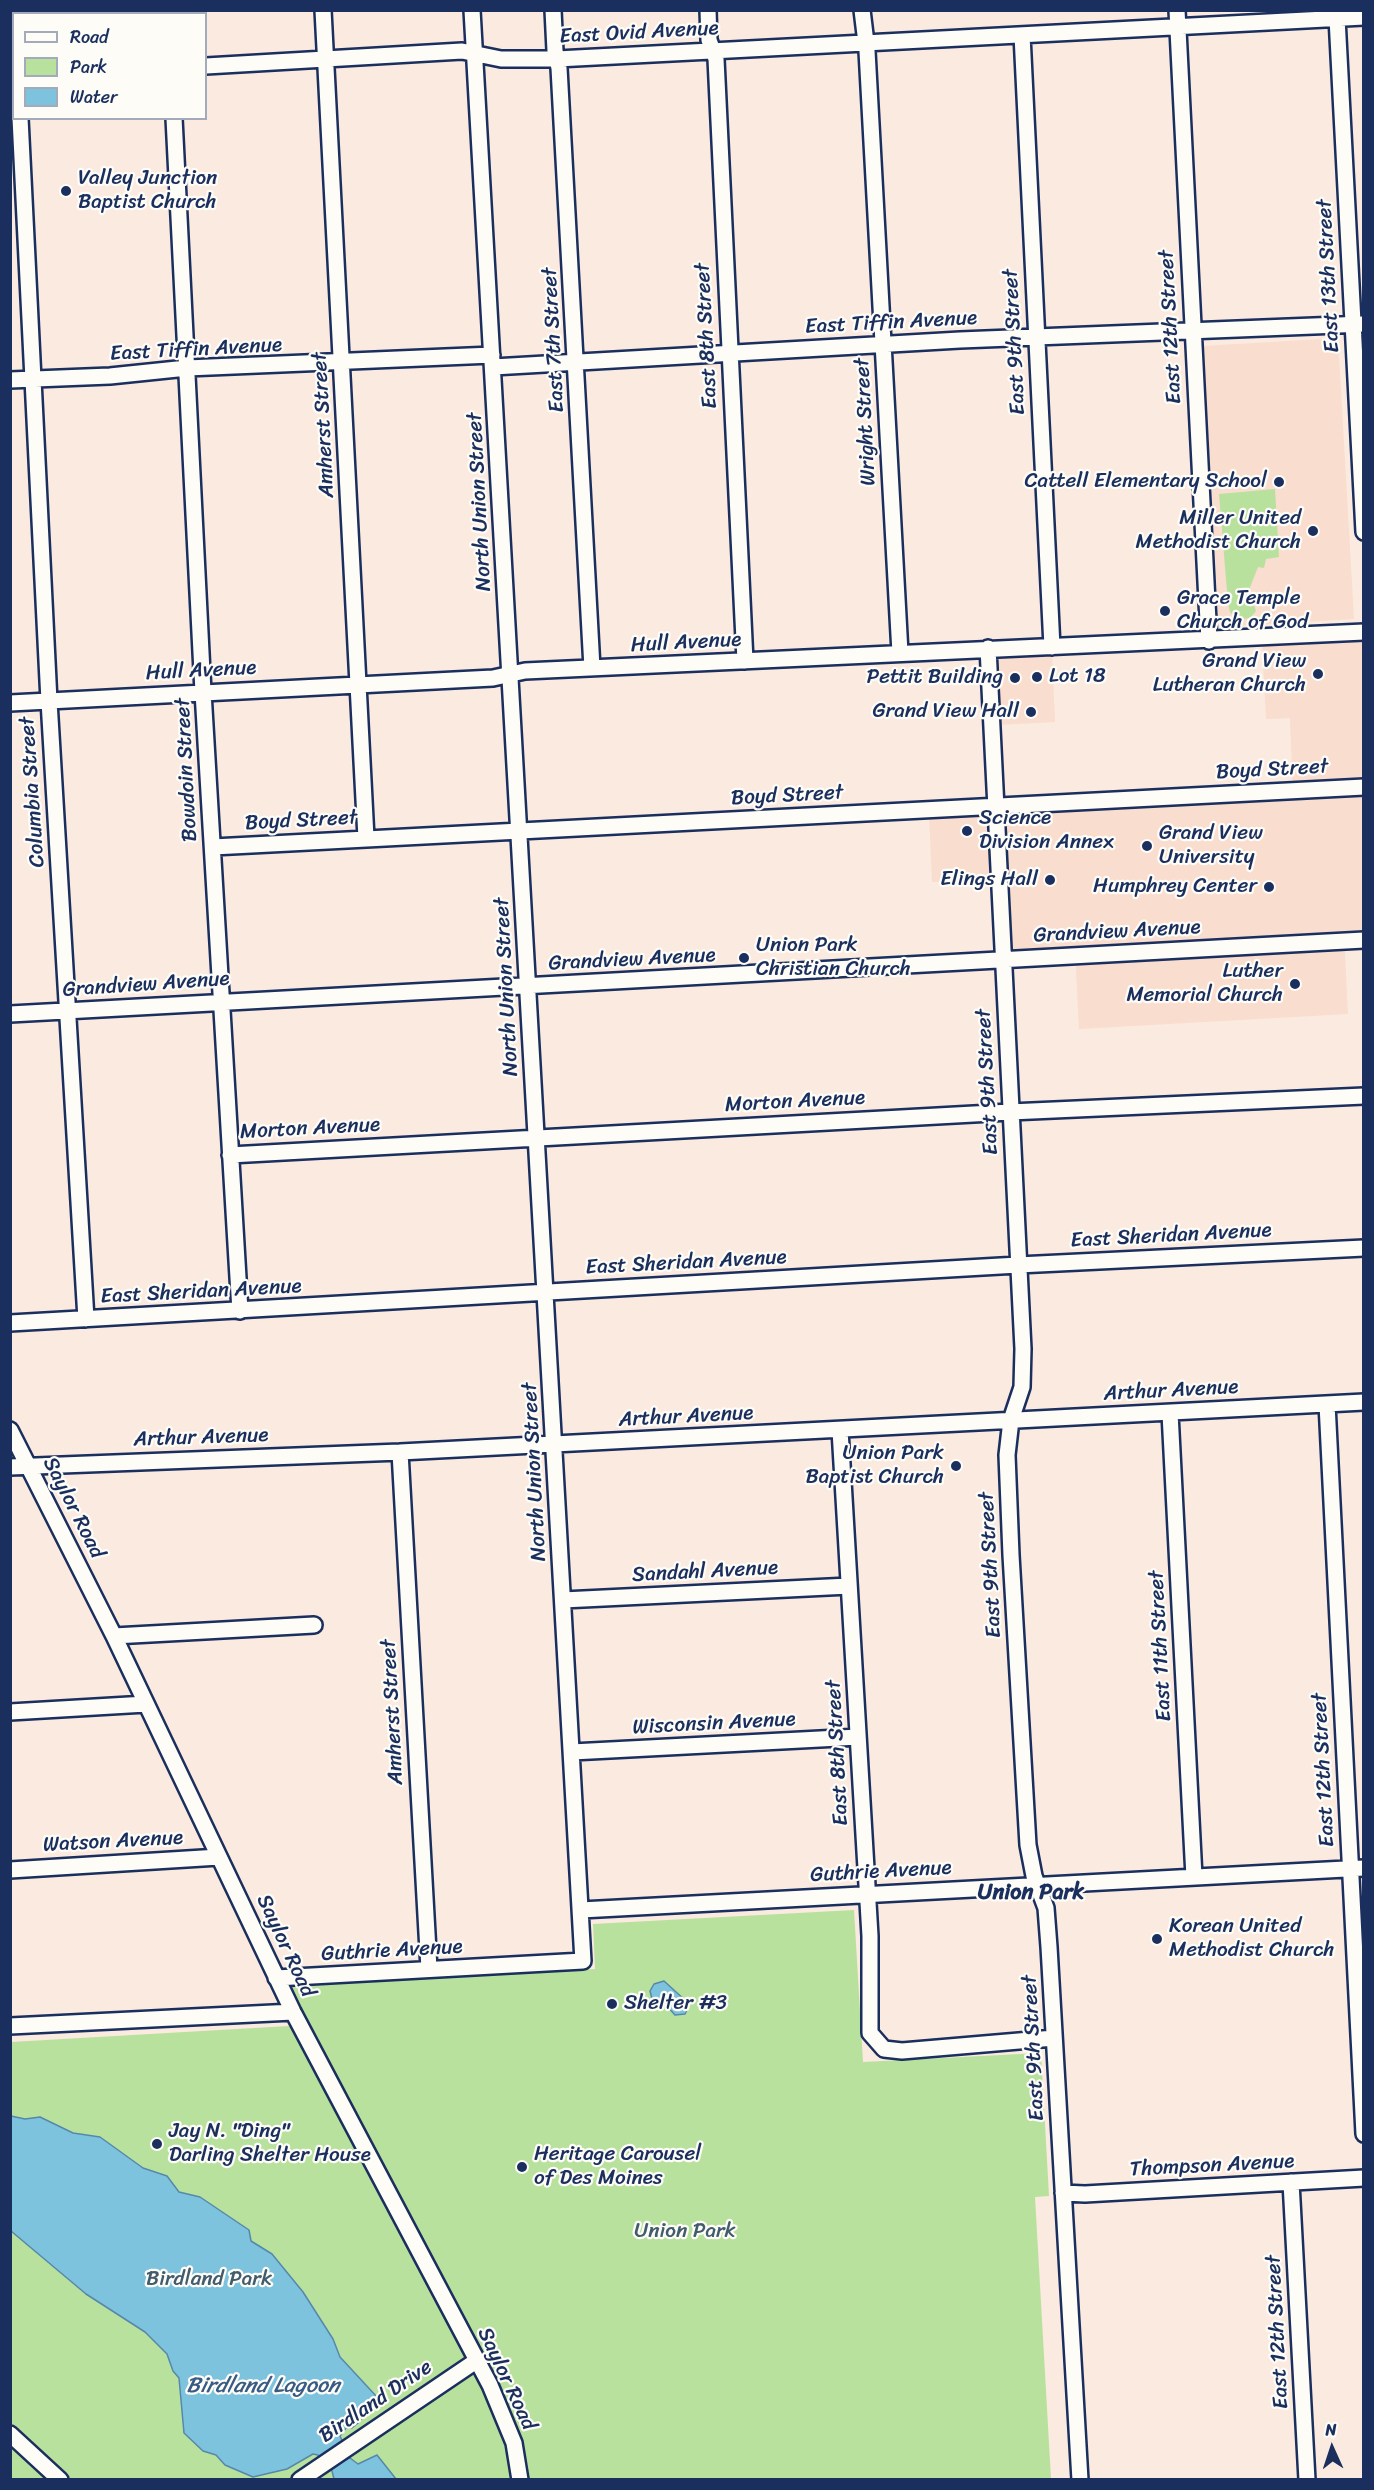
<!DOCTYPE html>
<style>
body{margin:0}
#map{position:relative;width:1374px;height:2490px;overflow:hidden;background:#fbeadf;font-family:Sriracha,sans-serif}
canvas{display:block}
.frame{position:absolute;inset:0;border:12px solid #1b2f5e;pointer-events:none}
.legend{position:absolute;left:12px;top:12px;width:195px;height:108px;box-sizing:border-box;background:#fdfcf7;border:2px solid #a3aaba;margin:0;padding:8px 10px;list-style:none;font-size:18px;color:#1b2f5e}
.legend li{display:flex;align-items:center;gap:12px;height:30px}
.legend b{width:30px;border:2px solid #a3aaba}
.north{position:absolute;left:1302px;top:2418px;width:60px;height:60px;-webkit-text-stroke:4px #fdfcf7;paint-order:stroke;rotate:357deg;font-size:16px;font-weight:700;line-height:24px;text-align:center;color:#1b2f5e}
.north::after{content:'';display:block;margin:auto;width:21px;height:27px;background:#1b2f5e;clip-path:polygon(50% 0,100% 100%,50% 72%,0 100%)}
</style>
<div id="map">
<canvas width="1374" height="2490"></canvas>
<div class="frame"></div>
<ul class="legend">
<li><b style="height:8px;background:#fdfcf7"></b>Road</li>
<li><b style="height:16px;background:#b8e19d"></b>Park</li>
<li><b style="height:16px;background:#7dc3de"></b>Water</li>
</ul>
<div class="north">N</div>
</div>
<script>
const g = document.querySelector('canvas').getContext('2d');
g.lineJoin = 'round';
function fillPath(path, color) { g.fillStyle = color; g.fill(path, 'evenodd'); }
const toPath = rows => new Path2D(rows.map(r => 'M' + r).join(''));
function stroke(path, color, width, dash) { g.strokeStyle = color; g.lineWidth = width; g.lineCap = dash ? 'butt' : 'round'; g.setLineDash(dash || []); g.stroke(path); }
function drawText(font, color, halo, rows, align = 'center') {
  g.font = font + ' Sriracha,sans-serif'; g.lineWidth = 4.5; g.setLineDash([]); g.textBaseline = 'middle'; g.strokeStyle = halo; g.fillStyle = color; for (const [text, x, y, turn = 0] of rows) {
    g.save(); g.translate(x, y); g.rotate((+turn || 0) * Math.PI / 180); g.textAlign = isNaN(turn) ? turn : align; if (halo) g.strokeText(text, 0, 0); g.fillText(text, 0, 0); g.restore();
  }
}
fillPath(toPath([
 [1338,338,1354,619,1219,627,1203,346],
 [1361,638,1364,649,1364,933,1344,935,1348,1014,1079,1029,1075,949,1015,952,1010,949,1005,878,932,882,929,813,995,810,988,657,1052,654,1055,722,998,725,1002,810,1293,795,1290,718,1266,719,1262,643]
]), '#f9ddce');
fillPath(toPath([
 [1275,489,1279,557,1266,559,1264,568,1258,567,1249,590,1256,611,1250,618,1237,620,1230,612,1228,603,1219,494],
 [854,1910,863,2062,1041,2053,1049,2196,1035,2197,1051,2479,11,2480,11,2042,289,2026,298,2022,288,1990,292,1986,595,1969,593,1924]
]), '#b8e19d');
const water = toPath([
 [664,1981,686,2001,688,2008,685,2014,675,2015,666,2005,652,1999,650,1991,654,1984,664,1981],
 [11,2116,25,2119,40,2117,73,2133,100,2137,143,2168,167,2176,179,2192,200,2197,249,2230,251,2241,272,2254,303,2292,333,2339,340,2357,377,2397,358,2423,352,2428,346,2428,340,2436,350,2458,358,2464,377,2455,396,2479,334,2479,332,2471,318,2455,313,2454,287,2469,253,2477,225,2465,216,2455,203,2451,184,2433,179,2378,173,2371,167,2354,145,2332,86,2294,11,2231,11,2116]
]);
fillPath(water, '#7dc3de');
stroke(water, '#5688ab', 1.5);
const minor = toPath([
 [14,10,15,14],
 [169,10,169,14],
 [323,10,366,838],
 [553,10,555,51,559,68,592,668],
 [708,10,709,40,716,59,745,661],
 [862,10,867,51,900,653],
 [1177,10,1209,641],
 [1337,18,1364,532],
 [1022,35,1052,647],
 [206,66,462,51,501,59,557,59,1364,17],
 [10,77,14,77],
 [20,118,49,701,86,1319],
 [174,118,203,692,240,1311],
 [493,367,960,340,1364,324],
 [10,380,110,376,187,368,492,355],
 [988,648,1023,1349,1022,1387,1011,1420,1007,1455,1011,1555,1028,1845,1034,1876,1046,1908,1049,1947,1080,2480],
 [10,703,493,678,525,671,1364,632],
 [213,847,1364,787],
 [10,1014,1364,940],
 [230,1155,1010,1112,1364,1096],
 [10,1323,1018,1265,1364,1248],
 [1327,1404,1364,2134],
 [1170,1413,1194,1877],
 [10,1430,114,1636,293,2012,490,2385,514,2443,520,2480],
 [840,1430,870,1936,870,2033,884,2049,902,2051,1054,2038],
 [400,1452,429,1969],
 [10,1467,400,1452,1364,1402],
 [563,1600,849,1586],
 [114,1636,314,1625],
 [10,1712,146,1704],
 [572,1752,858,1737],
 [10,1870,219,1857],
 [581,1910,1364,1868],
 [276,1978,583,1961,472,10],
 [10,2026,293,2012],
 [1291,2182,1307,2480],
 [1063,2193,1085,2194,1364,2178],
 [10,2434,60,2480],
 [300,2480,476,2361]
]);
stroke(minor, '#1b2f5e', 20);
stroke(minor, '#fdfcf7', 15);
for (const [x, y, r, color] of [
 [66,191,6,"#1b2f5e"],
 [1279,482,6,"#1b2f5e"],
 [1313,531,6,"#1b2f5e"],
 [1165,611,6,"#1b2f5e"],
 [1318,674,6,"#1b2f5e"],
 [1037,677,6,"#1b2f5e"],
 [1015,678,6,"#1b2f5e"],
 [1031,712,6,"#1b2f5e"],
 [967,831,6,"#1b2f5e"],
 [1147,846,6,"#1b2f5e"],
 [1050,880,6,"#1b2f5e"],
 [1269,887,6,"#1b2f5e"],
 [744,958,6,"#1b2f5e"],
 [1295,984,6,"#1b2f5e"],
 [956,1466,6,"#1b2f5e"],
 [1157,1939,6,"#1b2f5e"],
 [612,2004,6,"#1b2f5e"],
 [157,2144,6,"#1b2f5e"],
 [522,2167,6,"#1b2f5e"]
]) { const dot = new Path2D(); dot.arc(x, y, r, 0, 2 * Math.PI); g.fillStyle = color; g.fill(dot); stroke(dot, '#fdfcf7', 2); }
drawText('21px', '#1b2f5e', '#fdfcf7', [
 ["East Ovid Avenue",639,33,-3],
 ["East 13th Street",1329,276,-93],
 ["East Tiffin Avenue",891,323,-3],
 ["East 12th Street",1171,327,-93],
 ["East 8th Street",707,336,-93],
 ["East 7th Street",554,340,-93],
 ["East 9th Street",1015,342,-93],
 ["East Tiffin Avenue",196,350,-3],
 ["Wright Street",866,422,-93],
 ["Amherst Street",324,425,-93],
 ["North Union Street",480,502,-93],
 ["Hull Avenue",686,643,-3],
 ["Hull Avenue",201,671,-3],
 ["Bowdoin Street",187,770,-93],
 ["Boyd Street",1272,770,-3],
 ["Columbia Street",33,792,-94],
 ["Boyd Street",787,796,-3],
 ["Boyd Street",301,821,-3],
 ["Grandview Avenue",1117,932,-3],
 ["Grandview Avenue",632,960,-3],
 ["Grandview Avenue",146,985,-4],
 ["North Union Street",507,987,-93],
 ["East 9th Street",988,1082,-93],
 ["Morton Avenue",795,1102,-3],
 ["Morton Avenue",310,1129,-3],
 ["East Sheridan Avenue",1171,1236,-3],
 ["East Sheridan Avenue",686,1263,-3],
 ["East Sheridan Avenue",201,1292,-3],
 ["Arthur Avenue",1171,1391,-3],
 ["Arthur Avenue",686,1417,-3],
 ["Arthur Avenue",201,1438,-2],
 ["North Union Street",535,1472,-93],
 ["Saylor Road",73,1508,63],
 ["East 9th Street",991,1565,-93],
 ["Sandahl Avenue",705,1572,-3],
 ["East 11th Street",1161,1646,-93],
 ["Amherst Street",393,1712,-93],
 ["Wisconsin Avenue",714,1724,-3],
 ["East 8th Street",838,1753,-93],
 ["East 12th Street",1324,1770,-93],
 ["Watson Avenue",113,1842,-3],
 ["Guthrie Avenue",881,1872,-3],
 ["Saylor Road",285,1946,65],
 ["Guthrie Avenue",392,1951,-3],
 ["East 9th Street",1034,2048,-93],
 ["Thompson Avenue",1212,2166,-3],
 ["East 12th Street",1278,2332,-93],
 ["Saylor Road",506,2379,65],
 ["Birdland Drive",376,2402,-34]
]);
drawText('21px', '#1b2f5e', '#fdfcf7', [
 ["Valley Junction",78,179],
 ["Baptist Church",78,203],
 ["Cattell Elementary School",1267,482,"right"],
 ["Miller United",1301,519,"right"],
 ["Methodist Church",1301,543,"right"],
 ["Grace Temple",1177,599],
 ["Church of God",1177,623],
 ["Grand View",1306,662,"right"],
 ["Lutheran Church",1306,686,"right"],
 ["Lot 18",1049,677],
 ["Pettit Building",1003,678,"right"],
 ["Grand View Hall",1019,712,"right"],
 ["Science",979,819],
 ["Division Annex",979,843],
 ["Grand View",1159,834],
 ["University",1159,858],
 ["Elings Hall",1038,880,"right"],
 ["Humphrey Center",1257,887,"right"],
 ["Union Park",756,946],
 ["Christian Church",756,970],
 ["Luther",1283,972,"right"],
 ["Memorial Church",1283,996,"right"],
 ["Union Park",944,1454,"right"],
 ["Baptist Church",944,1478,"right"],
 ["Korean United",1169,1927],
 ["Methodist Church",1169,1951],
 ["Shelter #3",624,2004],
 ["Jay N. \"Ding\"",169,2132],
 ["Darling Shelter House",169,2156],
 ["Heritage Carousel",534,2155],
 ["of Des Moines",534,2179]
], 'left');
drawText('21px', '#425c6e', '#fdfcf7', [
 ["Union Park",685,2232],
 ["Birdland Park",209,2280]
]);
drawText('bold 22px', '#1b2f5e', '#fdfcf7', [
 ["Union Park",1031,1893]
]);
drawText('italic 22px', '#385b84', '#fdfcf7', [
 ["Birdland Lagoon",263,2386]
]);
</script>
